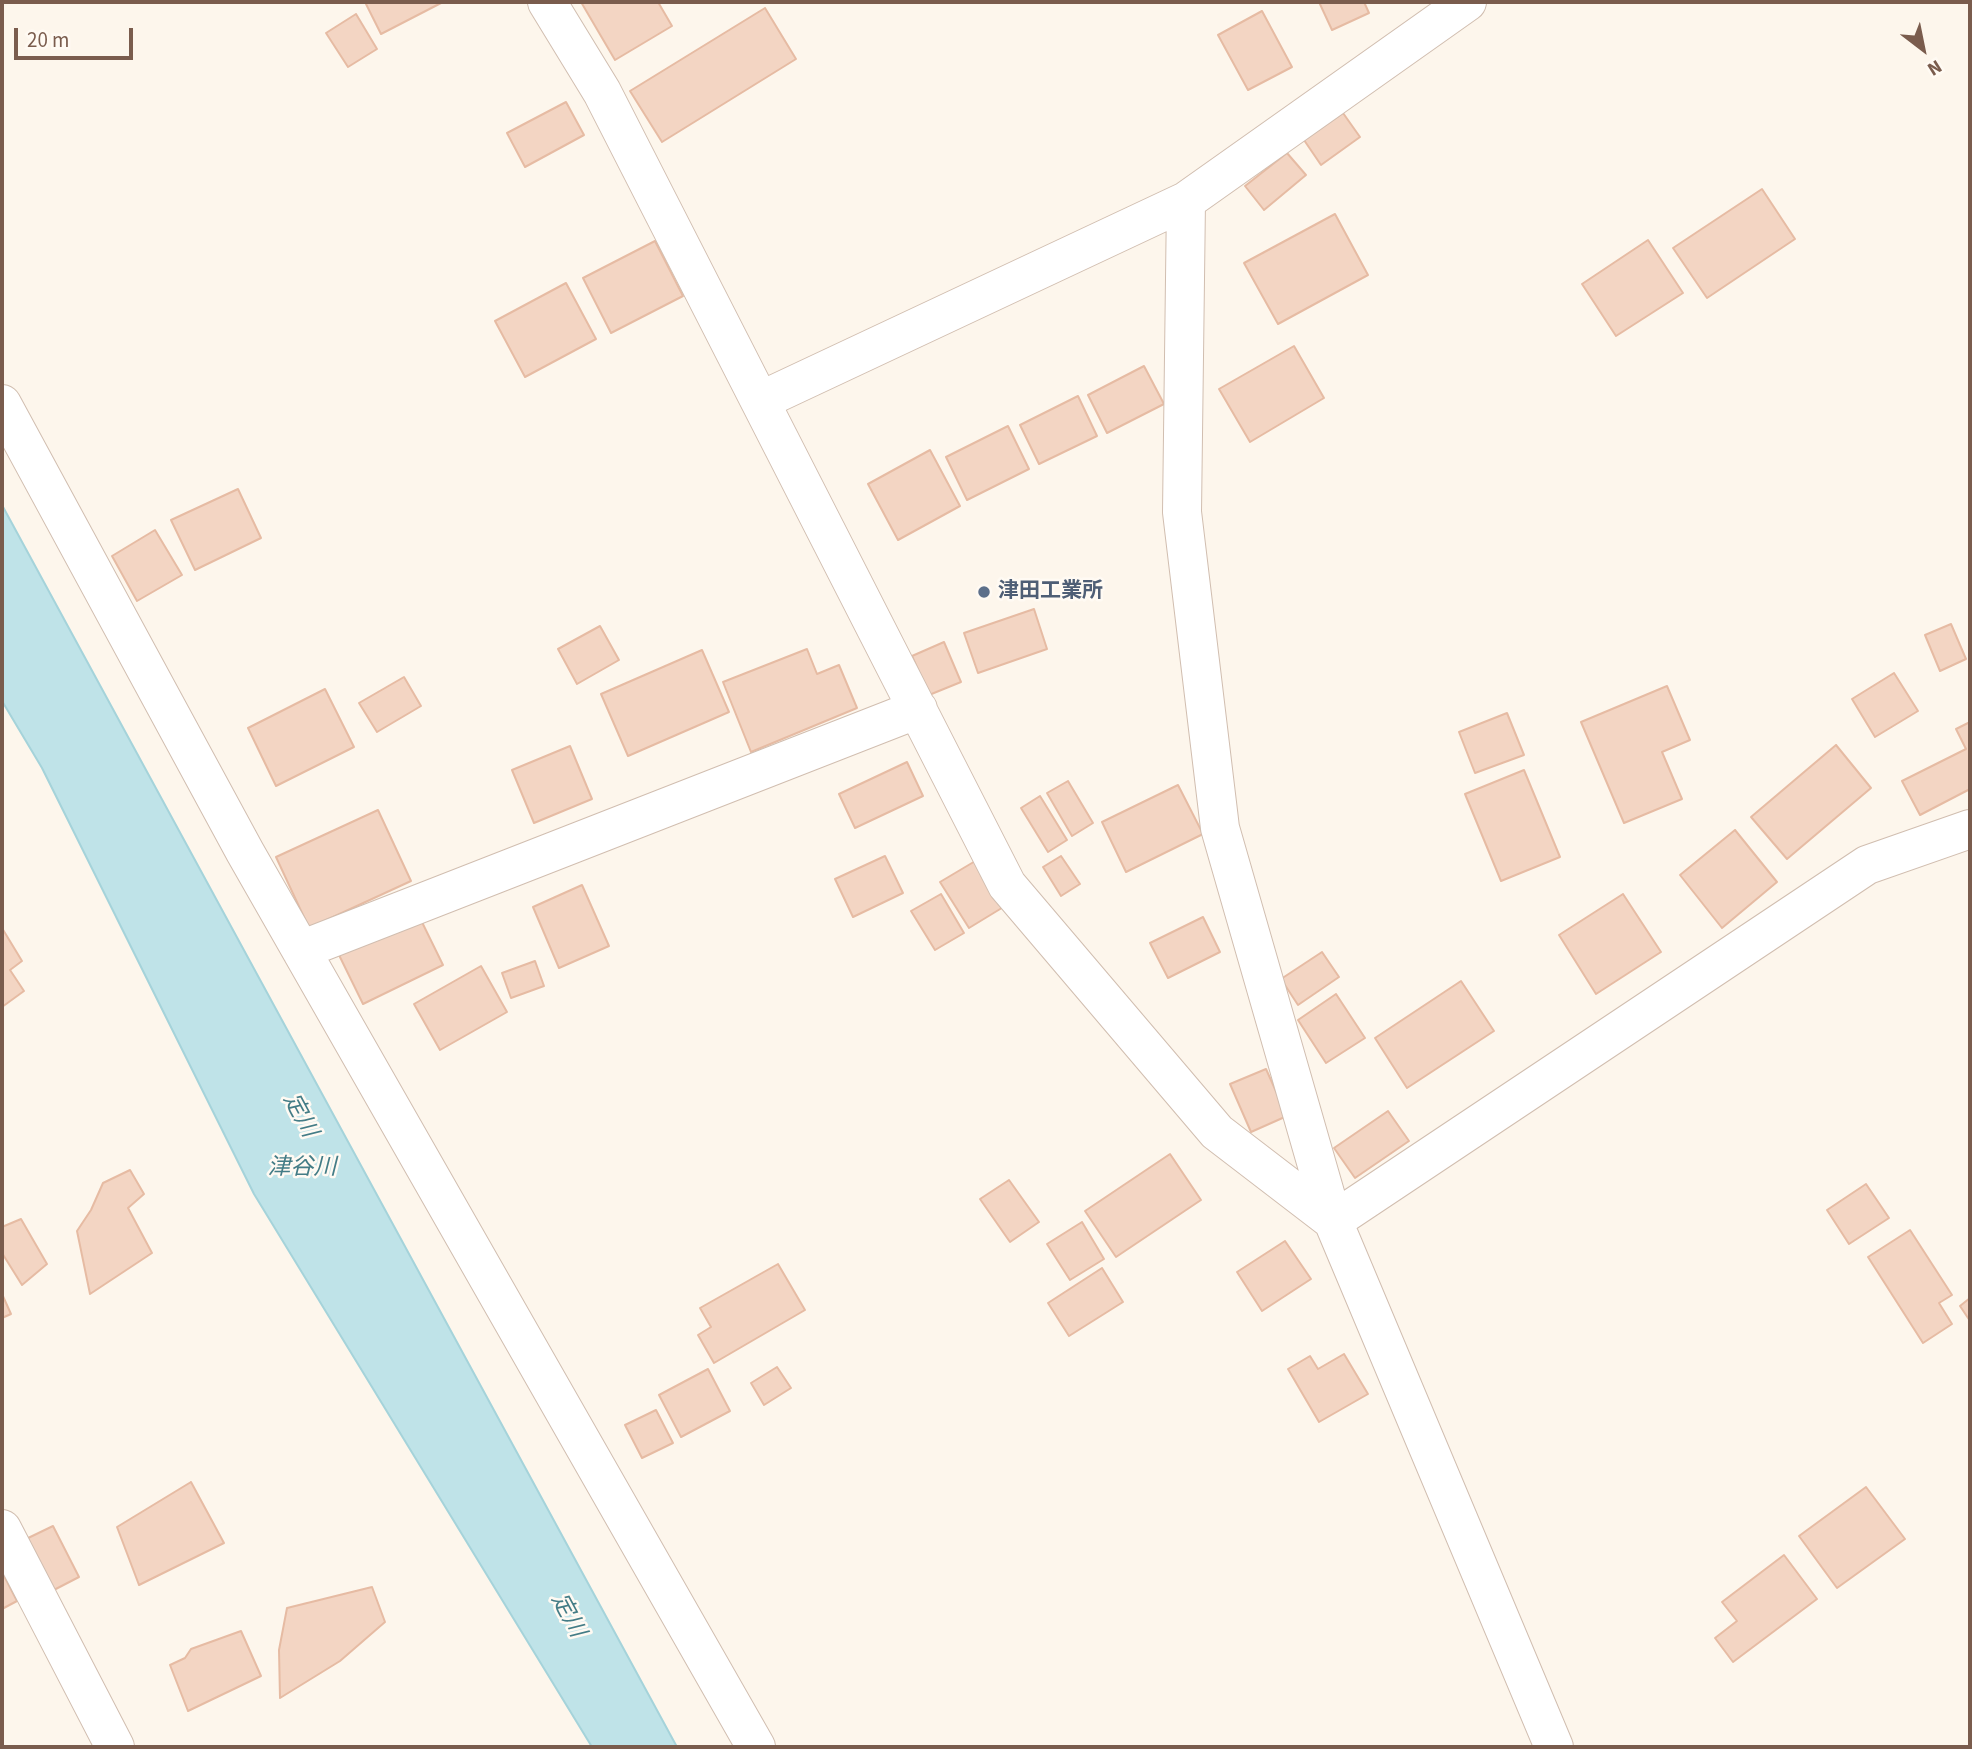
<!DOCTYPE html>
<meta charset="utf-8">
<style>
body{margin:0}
#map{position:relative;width:1972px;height:1749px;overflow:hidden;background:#fdf6ec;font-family:"Source Sans 3",sans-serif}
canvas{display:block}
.frame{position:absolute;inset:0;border:4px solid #7a5c4d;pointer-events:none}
.north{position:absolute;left:1888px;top:14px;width:70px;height:70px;-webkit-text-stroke:5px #fffaf3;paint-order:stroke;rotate:148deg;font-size:19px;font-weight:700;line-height:28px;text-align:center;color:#7a5c4d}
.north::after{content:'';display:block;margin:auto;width:24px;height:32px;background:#7a5c4d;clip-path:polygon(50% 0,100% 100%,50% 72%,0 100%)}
.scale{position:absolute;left:14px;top:28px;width:119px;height:32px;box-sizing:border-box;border:4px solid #7a5c4d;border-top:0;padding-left:9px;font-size:21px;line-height:24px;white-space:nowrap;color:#7a5c4d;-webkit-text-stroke:5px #fffaf3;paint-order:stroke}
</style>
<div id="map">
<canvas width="1972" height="1749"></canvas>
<div class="frame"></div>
<div class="north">N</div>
<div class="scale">20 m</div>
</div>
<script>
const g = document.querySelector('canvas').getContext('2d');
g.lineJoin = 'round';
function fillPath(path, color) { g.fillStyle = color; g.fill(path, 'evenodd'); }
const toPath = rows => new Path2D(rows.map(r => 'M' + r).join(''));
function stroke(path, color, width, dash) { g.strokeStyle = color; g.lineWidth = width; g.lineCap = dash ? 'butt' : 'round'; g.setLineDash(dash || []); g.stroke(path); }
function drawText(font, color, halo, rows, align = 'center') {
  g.font = font + ' "Source Sans 3","Noto Sans JP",sans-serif'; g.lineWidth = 5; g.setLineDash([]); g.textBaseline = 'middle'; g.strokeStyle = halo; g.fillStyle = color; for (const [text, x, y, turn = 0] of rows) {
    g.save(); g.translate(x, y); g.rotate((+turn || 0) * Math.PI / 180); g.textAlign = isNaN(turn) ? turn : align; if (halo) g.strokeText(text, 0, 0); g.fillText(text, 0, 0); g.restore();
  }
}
const water = toPath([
 [2,505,677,1747,592,1747,254,1194,42,768,2,701,2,505]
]);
fillPath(water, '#bfe3e8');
stroke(water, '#a5d3da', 2);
const building = toPath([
 [365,2,443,2,381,34,365,2],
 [581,2,658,2,672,26,615,60,581,2],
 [1319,2,1364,2,1369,13,1332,30,1319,2],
 [765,8,796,59,662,142,630,91,765,8],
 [1262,11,1292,67,1248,90,1218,35,1262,11],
 [356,14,377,49,348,67,326,33,356,14],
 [566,102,584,135,525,167,507,133,566,102],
 [1343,113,1360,137,1321,165,1304,140,1343,113],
 [1287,153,1306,175,1264,210,1245,186,1287,153],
 [1762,189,1795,239,1707,298,1673,248,1762,189],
 [1335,214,1368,275,1278,324,1244,263,1335,214],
 [1648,240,1683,293,1616,336,1582,284,1648,240],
 [655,241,683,296,611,333,583,278,655,241],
 [566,283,596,339,525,377,495,321,566,283],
 [1294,346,1324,398,1250,442,1219,389,1294,346],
 [1144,366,1164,404,1107,433,1088,395,1144,366],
 [1078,396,1097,436,1039,464,1020,425,1078,396],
 [1008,426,1029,469,967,500,946,457,1008,426],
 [930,450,960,506,898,540,868,484,930,450],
 [238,489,261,538,195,570,171,520,238,489],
 [155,530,182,575,137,601,112,556,155,530],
 [1034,609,1047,649,978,673,964,633,1034,609],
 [1951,624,1966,659,1940,671,1925,635,1951,624],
 [600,626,619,660,577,684,558,649,600,626],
 [944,642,961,682,929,695,912,656,944,642],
 [807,649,817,674,839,665,857,708,751,752,723,682,807,649],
 [702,650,729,712,628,756,601,694,702,650],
 [1894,673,1918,711,1875,737,1852,699,1894,673],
 [404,677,421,706,377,732,359,703,404,677],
 [1667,686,1690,740,1662,752,1682,799,1624,823,1581,722,1667,686],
 [325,689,354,747,276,786,248,728,325,689],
 [1507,713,1524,755,1475,773,1459,732,1507,713],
 [1970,722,1970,789,1920,815,1902,781,1966,749,1956,729,1970,722],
 [1836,745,1871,788,1787,859,1751,817,1836,745],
 [570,746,592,799,534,823,512,770,570,746],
 [907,762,923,796,855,828,839,794,907,762],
 [1524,770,1560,857,1501,881,1465,794,1524,770],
 [1068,781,1093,823,1072,836,1047,793,1068,781],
 [1178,785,1203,834,1126,872,1102,822,1178,785],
 [1040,796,1067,840,1048,852,1021,808,1040,796],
 [378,810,411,881,309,928,276,857,378,810],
 [1735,830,1777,882,1722,928,1680,875,1735,830],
 [885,856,903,893,853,917,835,879,885,856],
 [1061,856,1080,884,1061,896,1043,867,1061,856],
 [982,857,1010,903,969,928,940,882,982,857],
 [582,885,609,946,559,968,533,907,582,885],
 [941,894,964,933,935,950,911,911,941,894],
 [1623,894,1661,952,1596,994,1559,935,1623,894],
 [418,914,443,965,363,1004,338,953,418,914],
 [1203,917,1220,952,1168,978,1150,943,1203,917],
 [2,928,22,961,10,970,24,991,2,1007,2,928],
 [1322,952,1339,977,1298,1005,1281,979,1322,952],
 [535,961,544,986,511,998,502,973,535,961],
 [481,966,507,1012,440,1050,414,1004,481,966],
 [1461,981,1494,1031,1407,1088,1375,1038,1461,981],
 [1336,994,1365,1038,1326,1063,1298,1020,1336,994],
 [1266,1069,1287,1116,1251,1132,1230,1084,1266,1069],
 [1388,1111,1409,1141,1355,1178,1334,1148,1388,1111],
 [1170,1154,1201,1200,1116,1257,1085,1211,1170,1154],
 [130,1170,144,1194,128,1208,152,1253,90,1294,77,1231,91,1210,103,1183,130,1170],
 [1009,1180,1039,1222,1010,1242,980,1199,1009,1180],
 [1866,1184,1889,1218,1849,1244,1827,1210,1866,1184],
 [21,1219,47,1264,22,1285,2,1253,2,1227,21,1219],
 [1082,1222,1104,1259,1070,1280,1047,1244,1082,1222],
 [1910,1230,1952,1295,1939,1303,1952,1324,1923,1343,1868,1257,1910,1230],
 [1285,1241,1311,1279,1262,1311,1237,1272,1285,1241],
 [778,1264,805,1310,714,1363,698,1335,711,1327,700,1308,778,1264],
 [1102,1268,1123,1302,1069,1336,1048,1303,1102,1268],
 [2,1294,11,1314,2,1318,2,1294],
 [1970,1298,1970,1321,1960,1306,1970,1298],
 [1344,1354,1368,1394,1319,1422,1288,1369,1310,1356,1318,1369,1344,1354],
 [777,1367,791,1388,764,1405,751,1383,777,1367],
 [708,1369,730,1411,681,1437,659,1395,708,1369],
 [656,1410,673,1443,642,1458,625,1425,656,1410],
 [191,1482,224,1543,139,1585,117,1527,191,1482],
 [1866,1487,1905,1539,1837,1588,1799,1536,1866,1487],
 [53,1526,79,1577,50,1592,24,1540,53,1526],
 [1784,1555,1817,1599,1733,1662,1715,1638,1737,1621,1722,1602,1784,1555],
 [2,1572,17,1601,2,1609,2,1572],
 [372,1587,385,1622,340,1661,280,1698,279,1650,287,1608,372,1587],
 [241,1631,261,1676,188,1711,170,1665,185,1658,191,1649,241,1631]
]);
fillPath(building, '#f3d5c3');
stroke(building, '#e6bba3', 2);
const minor = toPath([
 [547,2,602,92,1007,885,1217,1132,1333,1221,1867,865,1970,829],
 [1467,2,1186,201,1182,512,1220,828,1333,1221,1554,1747],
 [760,401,1186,201],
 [2,404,245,852,756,1747],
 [301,950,918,709],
 [2,1529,115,1747]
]);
stroke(minor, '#d1beb0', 40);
stroke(minor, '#fff', 38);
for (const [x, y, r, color] of [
 [984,592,7,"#5c6f8a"]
]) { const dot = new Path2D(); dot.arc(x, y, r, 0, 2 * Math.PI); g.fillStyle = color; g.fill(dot); stroke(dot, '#fffaf3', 2.5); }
drawText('bold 21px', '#4e5e75', '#fffaf3', [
 ["津田工業所",998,592]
], 'left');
drawText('italic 23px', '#437c86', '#fffaf3', [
 ["定川",299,1116,62],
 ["津谷川",302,1169],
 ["定川",567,1616,62]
]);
</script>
